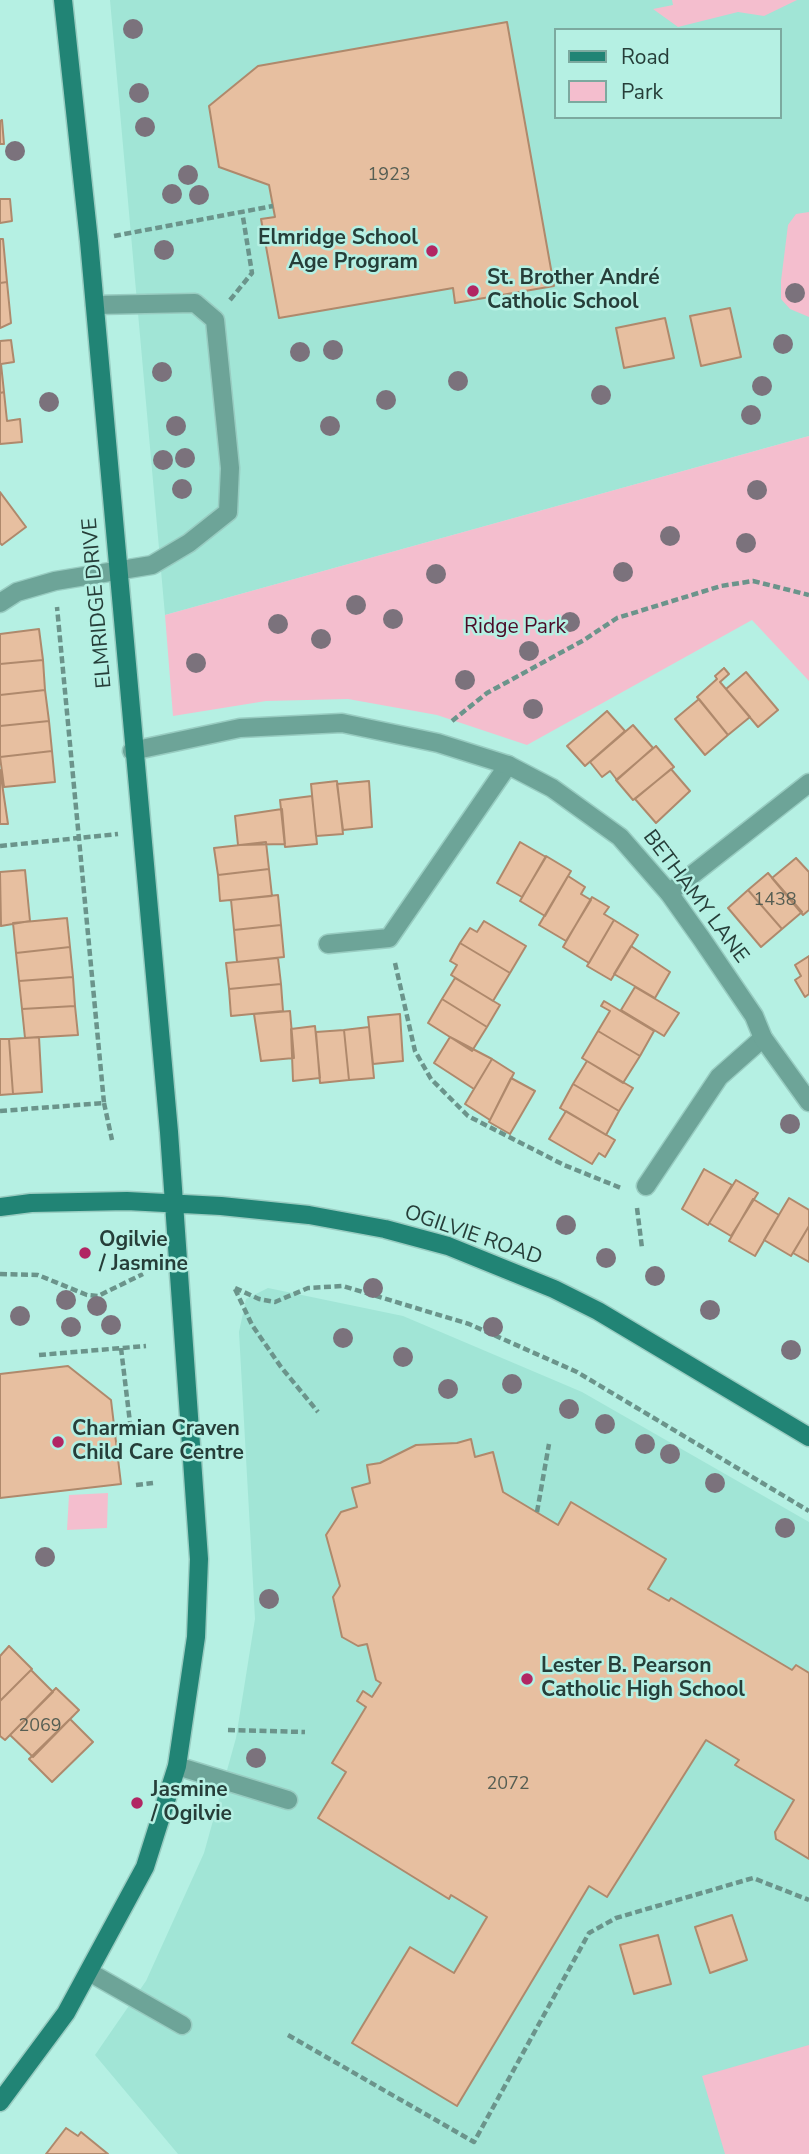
<!DOCTYPE html>
<meta charset="utf-8">
<style>
body{margin:0}
#map{position:relative;width:809px;height:2154px;overflow:hidden;background:#b5f0e3;font-family:"Nunito Sans",sans-serif}
canvas{display:block}
.legend{position:absolute;left:554px;top:28px;width:228px;height:91px;box-sizing:border-box;background:#b5f0e3;border:2px solid #7ca99f;margin:0;padding:9px 12px;list-style:none;font-size:21px;color:#263e39}
.legend li{display:flex;align-items:center;gap:14px;height:35px}
.legend b{width:35px;border:2px solid #7ca99f}
</style>
<div id="map">
<canvas width="809" height="2154"></canvas>
<ul class="legend">
<li><b style="height:9px;background:#218475"></b>Road</li>
<li><b style="height:19px;background:#f4bece"></b>Park</li>
</ul>
</div>
<script>
const g = document.querySelector('canvas').getContext('2d');
g.lineJoin = 'round';
function fillPath(path, color) { g.fillStyle = color; g.fill(path, 'evenodd'); }
const toPath = rows => new Path2D(rows.map(r => 'M' + r).join(''));
function stroke(path, color, width, dash) { g.strokeStyle = color; g.lineWidth = width; g.lineCap = dash ? 'butt' : 'round'; g.setLineDash(dash || []); g.stroke(path); }
function drawText(font, color, halo, rows, align = 'center') {
  g.font = font + ' "Nunito Sans",sans-serif'; g.lineWidth = 5; g.setLineDash([]); g.textBaseline = 'middle'; g.strokeStyle = halo; g.fillStyle = color; for (const [text, x, y, turn = 0] of rows) {
    g.save(); g.translate(x, y); g.rotate((+turn || 0) * Math.PI / 180); g.textAlign = isNaN(turn) ? turn : align; if (halo) g.strokeText(text, 0, 0); g.fillText(text, 0, 0); g.restore();
  }
}
fillPath(toPath([
 [110,0,809,0,809,436,165,615],
 [555,30,779,30,779,117,555,117],
 [268,1288,403,1316,582,1392,809,1522,809,2154,178,2154,95,2055,146,1981,204,1853,236,1738,255,1619,239,1332,246,1299]
]), '#a1e5d6');
fillPath(toPath([
 [672,0,797,0,764,16,738,12,678,27,653,9,673,5],
 [809,212,809,317,790,309,781,299,781,281,788,225,796,214],
 [809,436,809,681,752,620,527,745,437,715,348,699,266,701,173,716,165,615],
 [108,1493,107,1528,67,1530,69,1495],
 [809,2045,809,2154,725,2154,702,2076]
]), '#f4bece');
const building = toPath([
 [507,22,554,286,455,303,453,288,279,318,261,219,275,217,269,185,219,167,209,106,258,66,507,22],
 [2,120,4,144,0,144,0,121,2,120],
 [0,199,10,199,12,221,0,223,0,199],
 [0,239,3,239,7,282,0,283,0,239],
 [7,282,11,323,0,328,0,283,7,282],
 [730,308,741,357,701,366,690,316,730,308],
 [665,318,674,358,624,368,616,328,665,318],
 [11,340,14,362,1,364,4,392,0,393,0,341,11,340],
 [4,392,7,421,20,419,22,442,0,444,0,393,4,392],
 [0,492,26,527,2,545,0,543,0,492],
 [39,629,43,660,0,664,0,634,39,629],
 [43,660,45,690,0,695,0,664,43,660],
 [724,668,729,674,720,682,750,717,728,735,697,697,717,679,715,676,724,668],
 [746,672,778,710,758,727,726,689,746,672],
 [45,690,49,721,0,726,0,695,45,690],
 [699,699,728,735,705,755,675,719,699,699],
 [607,711,625,731,585,766,567,746,607,711],
 [49,721,52,751,0,757,0,726,49,721],
 [633,725,653,748,617,780,610,771,602,777,590,762,633,725],
 [656,746,674,767,633,800,616,780,656,746],
 [52,751,55,782,4,787,0,757,52,751],
 [671,769,690,791,656,823,635,799,671,769],
 [0,770,8,824,0,824,0,770],
 [337,781,343,834,316,836,311,784,337,781],
 [369,781,372,827,343,830,337,784,369,781],
 [312,796,317,844,285,847,280,800,312,796],
 [282,809,285,844,238,845,235,816,282,809],
 [266,842,269,869,218,875,214,848,266,842],
 [520,842,546,857,522,897,497,883,520,842],
 [546,856,571,871,545,916,520,901,546,856],
 [796,858,809,872,809,910,803,915,772,878,796,858],
 [269,869,272,896,220,901,218,875,269,869],
 [25,870,30,921,1,926,0,872,25,870],
 [768,873,802,912,782,929,748,890,768,873],
 [568,876,585,887,581,894,591,900,566,941,539,925,568,876],
 [748,890,782,929,761,947,728,908,748,890],
 [278,895,281,925,234,930,231,900,278,895],
 [592,897,609,907,604,914,614,920,589,963,563,947,592,897],
 [67,918,70,947,16,953,13,923,67,918],
 [614,920,638,935,611,980,587,966,614,920],
 [484,921,526,946,510,973,460,943,470,928,477,932,484,921],
 [281,925,284,957,237,962,234,930,281,925],
 [460,943,510,973,493,1001,451,975,457,965,450,961,460,943],
 [631,946,670,972,655,998,614,974,631,946],
 [70,947,73,977,19,981,16,953,70,947],
 [809,956,809,994,805,997,795,980,801,976,795,965,809,956],
 [278,958,281,984,229,989,226,963,278,958],
 [73,977,75,1006,22,1009,19,981,73,977],
 [455,978,500,1005,487,1027,442,999,455,978],
 [281,984,283,1011,231,1016,229,989,281,984],
 [635,987,679,1013,664,1036,621,1010,635,987],
 [442,999,487,1027,472,1051,428,1023,442,999],
 [604,1001,654,1031,640,1056,598,1031,610,1011,601,1006,604,1001],
 [75,1006,78,1035,25,1038,22,1009,75,1006],
 [290,1011,294,1058,261,1061,254,1014,290,1011],
 [400,1014,403,1061,373,1064,368,1017,400,1014],
 [315,1026,320,1078,293,1081,291,1029,315,1026],
 [369,1027,374,1078,349,1080,344,1030,369,1027],
 [344,1030,349,1080,320,1083,316,1032,344,1030],
 [598,1031,640,1056,623,1083,582,1058,598,1031],
 [39,1037,42,1092,13,1094,9,1039,39,1037],
 [450,1037,492,1059,474,1089,434,1063,450,1037],
 [0,1039,9,1039,13,1094,0,1095,0,1039],
 [492,1059,514,1073,490,1120,465,1104,492,1059],
 [587,1061,633,1088,619,1111,573,1084,587,1061],
 [511,1078,535,1091,510,1134,489,1122,511,1078],
 [573,1084,619,1111,606,1135,560,1108,573,1084],
 [566,1111,615,1140,605,1157,599,1153,592,1164,549,1139,566,1111],
 [704,1169,732,1185,708,1225,682,1209,704,1169],
 [736,1180,758,1193,731,1236,709,1223,736,1180],
 [789,1198,809,1210,809,1226,791,1256,764,1240,789,1198],
 [753,1199,779,1215,755,1256,729,1241,753,1199],
 [809,1226,809,1262,793,1253,809,1226],
 [68,1366,111,1400,121,1484,0,1498,0,1374,68,1366],
 [471,1439,475,1457,493,1452,503,1492,558,1525,571,1502,666,1559,648,1589,669,1601,671,1598,792,1670,796,1665,809,1673,809,1859,776,1839,775,1832,794,1800,735,1765,739,1760,706,1740,607,1897,589,1886,457,2106,352,2043,410,1947,454,1973,487,1917,451,1895,449,1899,318,1818,346,1772,332,1763,366,1707,357,1701,363,1691,372,1697,381,1683,376,1680,367,1644,358,1646,342,1637,333,1597,340,1586,326,1535,341,1512,357,1507,352,1488,370,1483,367,1465,380,1463,416,1445,457,1443,471,1439],
 [9,1646,32,1669,0,1701,0,1656,9,1646],
 [31,1670,53,1692,5,1740,0,1736,0,1701,31,1670],
 [56,1688,79,1710,33,1757,10,1735,56,1688],
 [70,1719,93,1742,52,1782,29,1759,70,1719],
 [732,1915,747,1960,710,1973,695,1927,732,1915],
 [658,1935,671,1984,634,1994,620,1945,658,1935],
 [66,2128,78,2136,81,2132,108,2154,46,2154,66,2128]
]);
fillPath(building, '#e7bfa0');
stroke(building, '#af896c', 2);
const lane = toPath([
 [0,603,17,592,55,581,152,565,189,543,228,512,230,468,215,320,195,303,95,305],
 [669,893,809,783],
 [328,944,389,938,508,765],
 [646,1186,719,1077,763,1038],
 [177,1766,288,1800],
 [89,1972,182,2025]
]);
const street = toPath([
 [132,751,240,728,342,723,438,743,508,765,552,788,620,837,669,893,701,938,754,1016,763,1038,809,1102]
]);
const secondary = toPath([
 [0,1207,31,1203,127,1201,221,1206,309,1215,385,1229,448,1246,554,1289,598,1311,809,1437],
 [0,2102,66,2013,145,1867,177,1766,196,1637,199,1559,169,1132,89,241,63,0]
]);
stroke(lane, '#98ccc1', 21);
stroke(street, '#98ccc1', 21);
stroke(secondary, '#98ccc1', 21);
stroke(toPath([
 [114,236,273,206],
 [230,300,252,273,242,211],
 [452,721,487,693,584,640,617,618,721,586,753,581,809,595],
 [0,846,118,834],
 [395,963,415,1051,431,1079,468,1116,564,1165,621,1188],
 [104,1103,112,1140],
 [0,1111,104,1103,57,607],
 [637,1208,642,1248],
 [0,1274,38,1275,87,1295,98,1296,143,1274],
 [235,1288,259,1299,275,1302,308,1288,343,1286,469,1324,577,1372,809,1511],
 [235,1289,252,1325,281,1367,318,1412],
 [121,1348,131,1431,150,1428],
 [39,1355,146,1346],
 [136,1485,153,1483],
 [537,1512,549,1444],
 [228,1730,305,1732],
 [288,2035,474,2142,589,1933,616,1918,753,1878,809,1900]
]), '#6b948b', 4.5, [7, 3.5]);
stroke(lane, '#6da498', 18);
stroke(street, '#6da498', 18);
stroke(secondary, '#218475', 18);
g.fillStyle = '#7b727c';
for (const [x, y] of [
 [133,29],
 [139,93],
 [145,127],
 [15,151],
 [188,175],
 [172,194],
 [199,195],
 [164,250],
 [795,293],
 [783,344],
 [333,350],
 [300,352],
 [162,372],
 [458,381],
 [762,386],
 [601,395],
 [386,400],
 [49,402],
 [751,415],
 [176,426],
 [330,426],
 [185,458],
 [163,460],
 [182,489],
 [757,490],
 [670,536],
 [746,543],
 [623,572],
 [436,574],
 [356,605],
 [393,619],
 [570,622],
 [278,624],
 [321,639],
 [529,651],
 [196,663],
 [465,680],
 [533,709],
 [790,1124],
 [566,1225],
 [606,1258],
 [655,1276],
 [373,1288],
 [66,1300],
 [97,1306],
 [710,1310],
 [20,1316],
 [111,1325],
 [71,1327],
 [493,1327],
 [343,1338],
 [791,1350],
 [403,1357],
 [512,1384],
 [448,1389],
 [569,1409],
 [605,1424],
 [645,1444],
 [670,1454],
 [715,1483],
 [785,1528],
 [45,1557],
 [269,1599],
 [256,1758]
]) { g.beginPath(); g.arc(x, y, 10, 0, 2 * Math.PI); g.fill(); }
for (const [x, y, r, color] of [
 [432,251,7,"#b12663"],
 [473,291,7,"#b12663"],
 [85,1253,7,"#b12663"],
 [58,1442,7,"#b12663"],
 [527,1679,7,"#b12663"],
 [137,1803,7,"#b12663"]
]) { const dot = new Path2D(); dot.arc(x, y, r, 0, 2 * Math.PI); g.fillStyle = color; g.fill(dot); stroke(dot, '#b5f0e3', 2.5); }
drawText('18px', '#565e53', null, [
 ["1923",389,176],
 ["1438",775,901],
 ["2069",40,1727],
 ["2072",508,1785]
]);
drawText('bold 21px', '#263e39', '#b5f0e3', [
 ["Elmridge School",418,239,"right"],
 ["Age Program",418,263,"right"],
 ["St. Brother André",487,279],
 ["Catholic School",487,303],
 ["Ogilvie",99,1241],
 ["/ Jasmine",99,1265],
 ["Charmian Craven",72,1430],
 ["Child Care Centre",72,1454],
 ["Lester B. Pearson",541,1667],
 ["Catholic High School",541,1691],
 ["Jasmine",151,1791],
 ["/ Ogilvie",151,1815]
], 'left');
drawText('21px', '#263e39', '#b5f0e3', [
 ["ELMRIDGE DRIVE",98,603,-95],
 ["BETHAMY LANE",695,897,53],
 ["OGILVIE ROAD",473,1236,19]
]);
drawText('21px', '#4c0a27', '#b5f0e3', [
 ["Ridge Park",515,628]
]);
</script>
